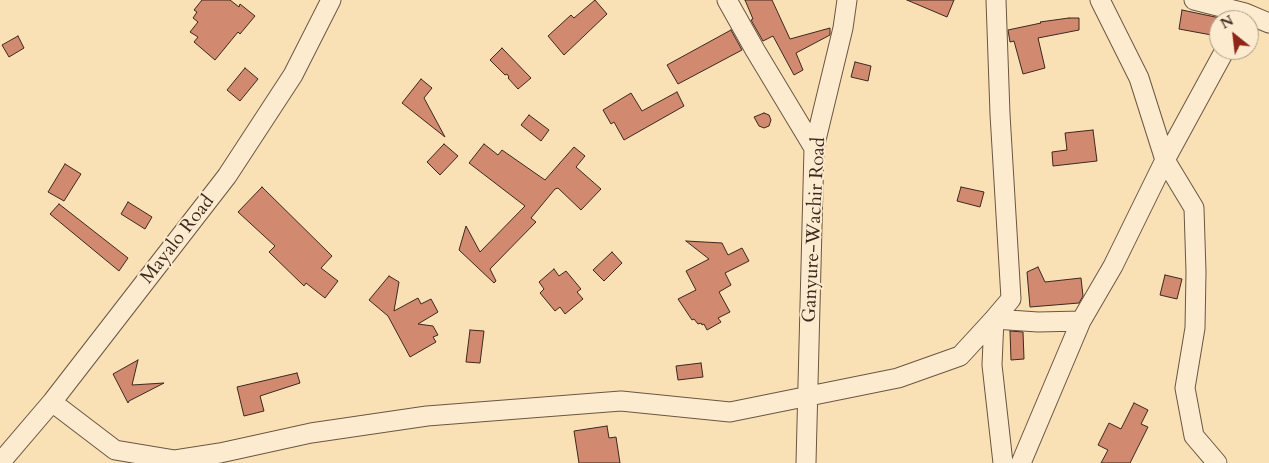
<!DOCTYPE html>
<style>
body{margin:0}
#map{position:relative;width:1269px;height:463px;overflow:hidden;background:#fae0b5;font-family:Cardo,serif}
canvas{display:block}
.north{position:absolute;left:1209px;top:10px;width:50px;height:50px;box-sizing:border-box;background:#fcebcf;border:1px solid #af9d89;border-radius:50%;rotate:331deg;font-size:14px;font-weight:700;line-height:20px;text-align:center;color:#3b281f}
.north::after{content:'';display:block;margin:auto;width:18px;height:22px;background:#8f2418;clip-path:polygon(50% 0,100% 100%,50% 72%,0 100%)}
</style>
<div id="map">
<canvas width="1269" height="463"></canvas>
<div class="north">N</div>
</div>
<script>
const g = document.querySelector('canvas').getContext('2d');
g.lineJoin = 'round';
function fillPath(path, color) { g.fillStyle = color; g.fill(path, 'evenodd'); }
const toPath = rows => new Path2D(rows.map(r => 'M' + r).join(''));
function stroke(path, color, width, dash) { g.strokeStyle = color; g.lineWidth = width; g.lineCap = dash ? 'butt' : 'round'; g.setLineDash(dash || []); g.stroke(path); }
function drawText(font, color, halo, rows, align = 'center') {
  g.font = font + ' Cardo,serif'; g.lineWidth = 4; g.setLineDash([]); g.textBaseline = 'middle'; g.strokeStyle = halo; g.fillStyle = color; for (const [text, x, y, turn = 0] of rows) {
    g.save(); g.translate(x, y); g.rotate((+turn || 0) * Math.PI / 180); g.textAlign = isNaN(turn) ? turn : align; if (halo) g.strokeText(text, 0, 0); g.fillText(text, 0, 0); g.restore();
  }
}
const building = toPath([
 [202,0,230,0,239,7,240,4,255,16,240,34,238,32,215,60,194,42,198,37,190,32,198,22,193,18,197,12,194,10,202,0],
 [595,0,607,14,564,55,548,36,571,15,574,18,595,0],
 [745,0,772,0,790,39,830,28,830,35,796,53,803,70,794,75,773,36,763,41,751,20,753,19,745,0],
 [907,0,954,0,947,17,907,0],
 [1182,10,1220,18,1217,36,1179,29,1182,10],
 [1069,18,1079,18,1079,30,1038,38,1045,68,1023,74,1014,41,1010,42,1008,30,1041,23,1040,22,1069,18],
 [731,30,742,50,678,84,667,65,731,30],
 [18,36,24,48,9,57,2,45,18,36],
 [502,48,531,78,518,89,508,78,509,77,507,74,505,75,490,60,502,48],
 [855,62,871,66,868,81,851,77,855,62],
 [245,68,258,79,240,101,227,90,245,68],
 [421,79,432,88,424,98,445,137,402,103,421,79],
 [677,92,684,106,624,140,614,122,611,124,603,110,631,93,642,111,677,92],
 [764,113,769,115,771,120,769,126,764,128,759,126,754,117,764,113],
 [529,115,549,130,541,141,521,125,529,115],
 [1093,130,1097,161,1053,166,1052,152,1067,150,1065,133,1093,130],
 [444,144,458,156,440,175,427,162,444,144],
 [484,144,498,155,502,150,545,180,574,147,585,156,576,167,601,189,581,210,558,188,555,189,531,218,536,222,490,269,496,281,494,283,459,250,466,226,480,252,525,206,469,163,484,144],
 [65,164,81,174,64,201,48,192,65,164],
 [262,187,332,256,321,268,338,281,325,298,306,283,304,286,269,252,275,246,238,212,262,187],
 [961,187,984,192,980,207,957,201,961,187],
 [128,202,152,217,145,229,121,214,128,202],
 [59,204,128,258,119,271,50,214,59,204],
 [686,241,722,243,728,255,742,248,749,261,725,273,731,285,719,292,730,312,718,318,721,322,707,330,704,324,702,325,701,323,698,324,694,319,692,320,678,299,696,290,686,271,709,259,686,241],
 [612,252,622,263,604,281,593,270,612,252],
 [1038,267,1045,282,1081,278,1083,296,1079,303,1030,307,1027,272,1038,267],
 [554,269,559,276,566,271,581,289,577,292,583,299,565,314,560,307,555,311,540,293,544,289,539,282,554,269],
 [1165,275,1182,279,1177,299,1160,295,1165,275],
 [389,276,399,282,394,311,418,298,421,304,431,299,438,312,418,324,433,326,438,335,433,337,436,342,410,357,388,316,369,300,389,276],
 [470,330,484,331,480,363,466,362,470,330],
 [1010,331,1023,332,1024,359,1011,360,1010,331],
 [138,360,132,385,164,383,129,401,128,403,113,374,138,360],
 [701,363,703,377,678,380,676,366,701,363],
 [297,373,300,383,260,396,264,411,244,416,237,387,297,373],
 [1134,403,1148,410,1141,424,1148,427,1130,463,1101,463,1108,450,1098,445,1109,423,1121,429,1134,403],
 [607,426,609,438,616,437,620,463,579,463,574,431,607,426]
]);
fillPath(building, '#d18a70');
stroke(building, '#3b281f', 1);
const minor = toPath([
 [727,0,755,50,814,148],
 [996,0,1000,114,1011,299,994,319,992,365,1003,463],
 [1100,0,1139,78,1165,160,1194,208,1196,272,1195,328,1185,388,1194,436,1217,463],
 [1194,0,1245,13,1269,23],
 [52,402,115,450,175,460,220,453,311,433,427,416,621,401,730,412,898,378,960,356,994,319,1038,322,1081,321],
 [0,463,52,402,227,176,293,75,331,0],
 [806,463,814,148,843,28,847,0],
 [1021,463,1081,321,1113,266,1165,160,1225,50]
]);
stroke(minor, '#6b5644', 21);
stroke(minor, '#fcebcf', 19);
drawText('19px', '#3b281f', '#fcebcf', [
 ["Ganyure-Wachir Road",815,230,-87],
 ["Mayalo Road",178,240,-52]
]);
</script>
